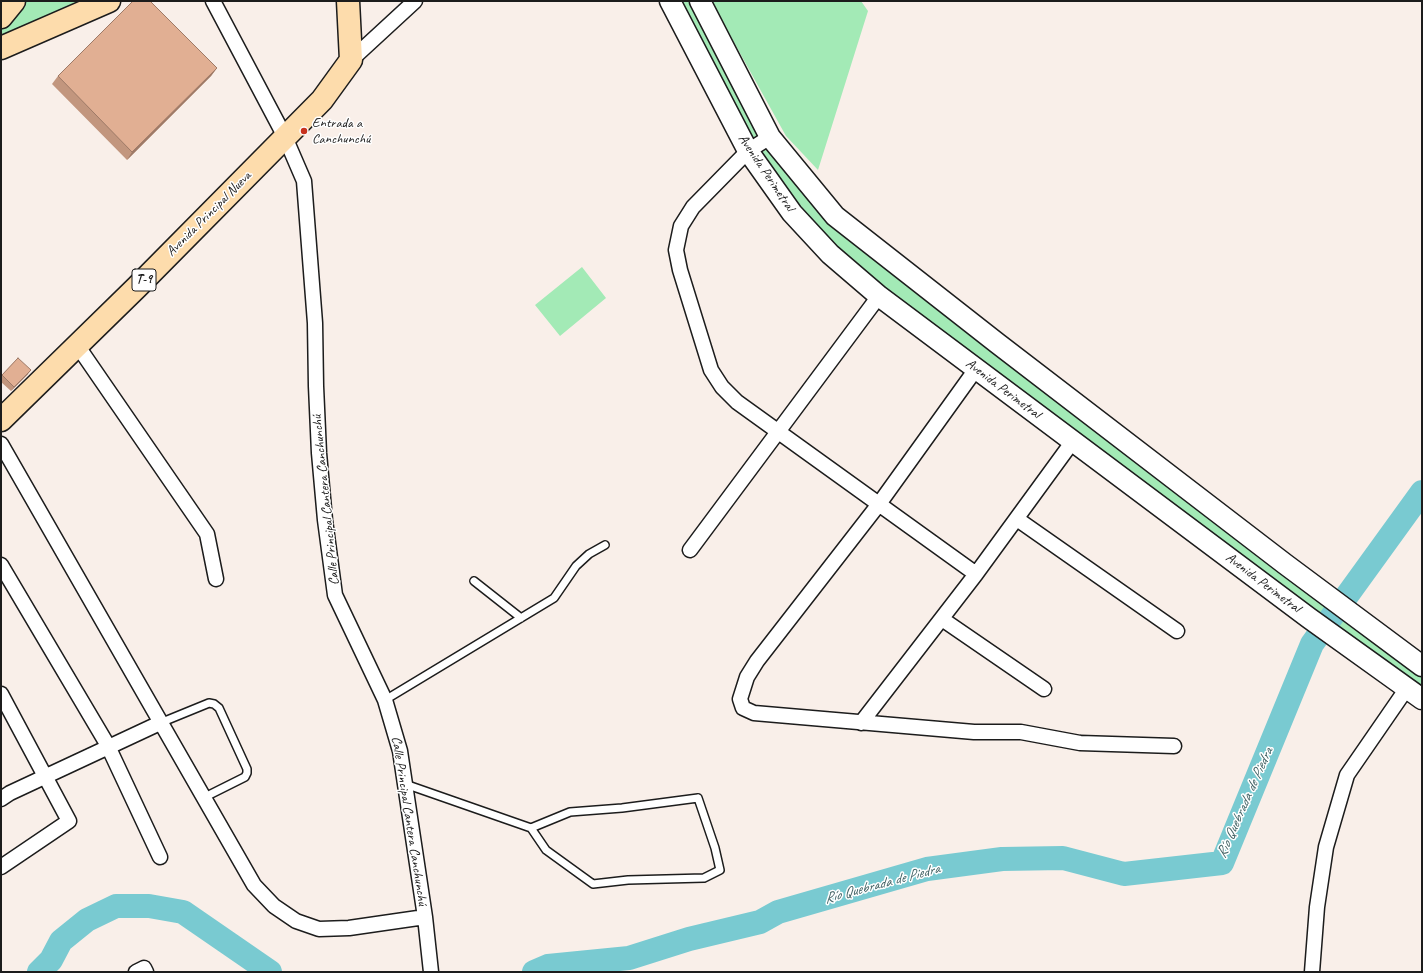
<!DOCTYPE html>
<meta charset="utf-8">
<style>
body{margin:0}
#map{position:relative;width:1423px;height:973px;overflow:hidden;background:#f9efe9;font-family:Caveat,sans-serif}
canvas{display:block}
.frame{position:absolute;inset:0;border:2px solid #1c1c1c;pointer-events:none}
</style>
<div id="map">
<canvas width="1423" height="973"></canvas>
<div class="frame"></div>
</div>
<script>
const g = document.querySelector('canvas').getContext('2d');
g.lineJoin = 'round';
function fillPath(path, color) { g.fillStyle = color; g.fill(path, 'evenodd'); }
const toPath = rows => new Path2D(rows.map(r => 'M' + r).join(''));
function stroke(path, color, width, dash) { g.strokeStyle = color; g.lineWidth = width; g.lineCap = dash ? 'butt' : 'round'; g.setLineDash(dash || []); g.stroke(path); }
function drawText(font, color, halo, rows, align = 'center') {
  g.font = font + ' Caveat,sans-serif'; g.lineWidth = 3; g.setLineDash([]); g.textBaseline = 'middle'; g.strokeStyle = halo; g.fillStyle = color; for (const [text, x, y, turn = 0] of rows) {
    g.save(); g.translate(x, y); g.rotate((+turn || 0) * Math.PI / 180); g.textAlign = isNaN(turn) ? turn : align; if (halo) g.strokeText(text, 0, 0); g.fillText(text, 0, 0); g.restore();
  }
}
fillPath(toPath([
 [20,1,97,1,1,41,1,26],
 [670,1,699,1,770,137,835,216,1422,666,1422,697,986,376,792,213],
 [711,1,861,1,868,11,818,170,786,136],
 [582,267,606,298,560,336,535,305]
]), '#a3eab6');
stroke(toPath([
 [39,972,51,960,61,941,87,920,116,906,149,906,183,912,270,972],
 [534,972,548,966,629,958,689,939,760,922,778,912,927,869,1002,859,1063,858,1124,874,1222,863,1312,644,1422,492]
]), '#79cad1', 24);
const lane = toPath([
 [474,581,521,618],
 [385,700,554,598,576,566,589,554,605,545],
 [160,723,209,703,214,704,219,708,247,769,247,773,245,777,203,798],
 [405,784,531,828],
 [698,798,715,848,720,870,704,878,628,880,593,884,546,850,531,828,570,812,622,808,698,798]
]);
const street = toPath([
 [213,1,285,137,304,181,315,323,316,386,319,453,325,520,335,595,385,700,400,751,425,917,431,972],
 [351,60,415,1],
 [770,137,748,151,693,207,681,226,676,250,680,270,711,370,722,387,737,402,976,574],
 [77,345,207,534,216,579],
 [976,369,879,504,757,661,747,677,740,699,743,708,754,713,974,732,1021,732,1080,743,1174,746],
 [1,444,254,885,274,906,296,921,319,929,349,928,425,917],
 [1017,519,1177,631],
 [690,550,879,296],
 [1,565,107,744,160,857],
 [942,619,1044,689],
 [1,694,69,821,1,867],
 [861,723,976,574,1073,441],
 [1,799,10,793,160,723],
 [136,972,144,968,146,972],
 [1312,972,1317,907,1326,847,1347,775,1407,688]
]);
const secondary = toPath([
 [670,1,748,151,792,213,830,254,879,296,1309,618,1422,699],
 [700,1,770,137,835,216,997,343,1285,564,1422,666]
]);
const highway = toPath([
 [1,17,14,1],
 [1,48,109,1],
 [1,420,137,287,322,100,351,60,348,1]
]);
stroke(lane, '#1c1c1c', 10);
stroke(street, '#1c1c1c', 17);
stroke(secondary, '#1c1c1c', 23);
stroke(highway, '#1c1c1c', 25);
stroke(lane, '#fff', 7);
stroke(street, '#fff', 14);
stroke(secondary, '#fff', 20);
stroke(highway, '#fddcac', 22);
fillPath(toPath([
 [217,68,211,76,127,160,52,84,58,76],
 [18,358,28,374,11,391,1,382,1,376]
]), '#c2967e');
fillPath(toPath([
 [217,68,211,76,127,160,132,152],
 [31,370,28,374,11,391,14,387]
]), '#9e7a67');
const building = toPath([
 [133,1,150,1,217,68,132,152,58,76,133,1],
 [18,358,31,370,14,387,2,375,18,358]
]);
fillPath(building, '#e1af93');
stroke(building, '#9e7a67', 1);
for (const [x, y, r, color] of [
 [304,131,4,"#c8321e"]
]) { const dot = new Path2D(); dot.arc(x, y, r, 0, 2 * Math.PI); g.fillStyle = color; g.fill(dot); stroke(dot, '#fff', 1.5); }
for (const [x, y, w] of [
 [144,280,24]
]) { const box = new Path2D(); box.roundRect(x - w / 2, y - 11, w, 22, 3); g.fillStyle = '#fff'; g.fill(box); stroke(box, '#1c1c1c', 1); }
drawText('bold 13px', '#1c1c1c', null, [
 ["T-9",144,280]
]);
drawText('14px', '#1c1c1c', '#fff', [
 ["Entrada a",312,123],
 ["Canchunchú",312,139]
], 'left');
drawText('14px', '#1c1c1c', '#fff', [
 ["Avenida Perimetral",766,173,56],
 ["Avenida Principal Nueva",209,214,-45],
 ["Avenida Perimetral",1003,389,37],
 ["Calle Principal Cantera Canchunchú",326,500,-96],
 ["Avenida Perimetral",1263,583,37],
 ["Calle Principal Cantera Canchunchú",409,821,81]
]);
drawText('italic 15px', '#416264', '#fff', [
 ["Río Quebrada de Piedra",1245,803,-66],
 ["Río Quebrada de Piedra",882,884,-15]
]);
</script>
